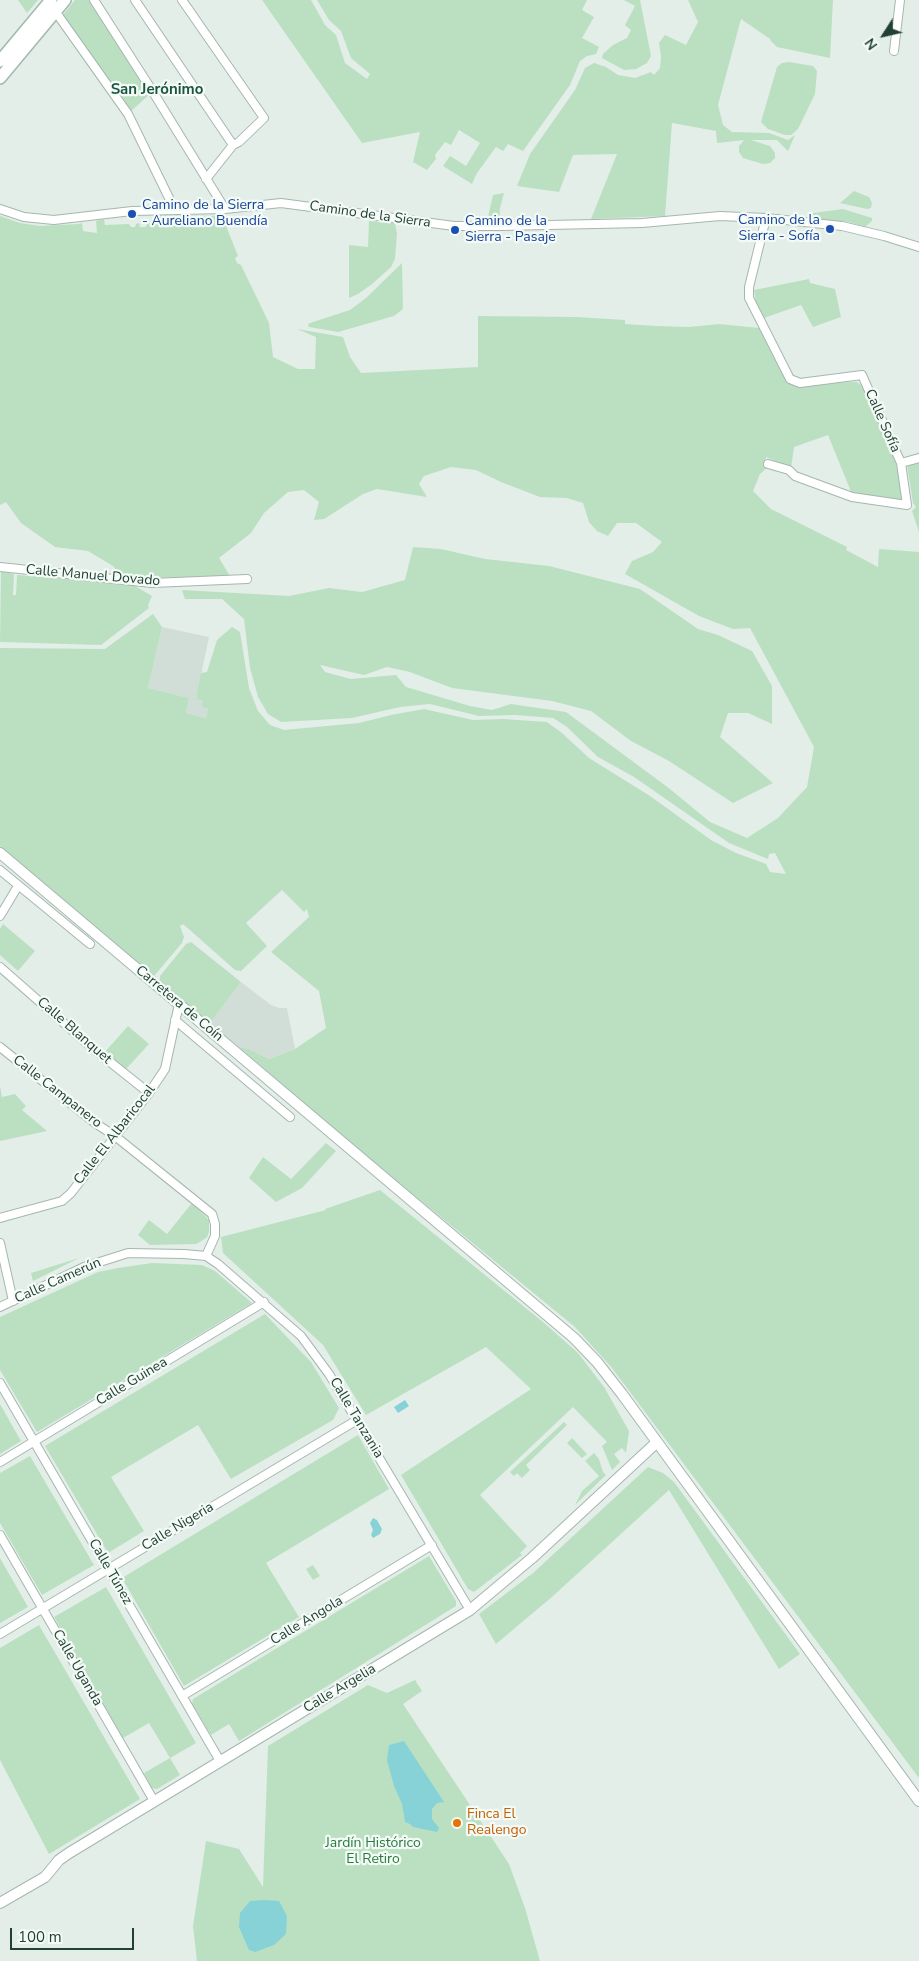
<!DOCTYPE html>
<meta charset="utf-8">
<style>
body{margin:0}
#map{position:relative;width:919px;height:1961px;overflow:hidden;background:#e3eee8;font-family:"Nunito Sans",sans-serif}
canvas{display:block}
.north{position:absolute;left:859px;top:10px;width:50px;height:50px;-webkit-text-stroke:4px #f4faf6;paint-order:stroke;rotate:235deg;font-size:14px;font-weight:700;line-height:20px;text-align:center;color:#214135}
.north::after{content:'';display:block;margin:auto;width:18px;height:22px;background:#214135;clip-path:polygon(50% 0,100% 100%,50% 72%,0 100%)}
.scale{position:absolute;left:10px;top:1928px;width:124px;height:22px;box-sizing:border-box;border:2px solid #214135;border-top:0;padding-left:6px;font-size:15px;line-height:18px;white-space:nowrap;color:#214135;-webkit-text-stroke:4px #f4faf6;paint-order:stroke}
</style>
<div id="map">
<canvas width="919" height="1961"></canvas>
<div class="north">N</div>
<div class="scale">100 m</div>
</div>
<script>
const g = document.querySelector('canvas').getContext('2d');
g.lineJoin = 'round';
function fillPath(path, color) { g.fillStyle = color; g.fill(path, 'evenodd'); }
const toPath = rows => new Path2D(rows.map(r => 'M' + r).join(''));
function stroke(path, color, width, dash) { g.strokeStyle = color; g.lineWidth = width; g.lineCap = dash ? 'butt' : 'round'; g.setLineDash(dash || []); g.stroke(path); }
function drawText(font, color, halo, rows, align = 'center') {
  g.font = font + ' "Nunito Sans",sans-serif'; g.lineWidth = 4.5; g.setLineDash([]); g.textBaseline = 'middle'; g.strokeStyle = halo; g.fillStyle = color; for (const [text, x, y, turn = 0] of rows) {
    g.save(); g.translate(x, y); g.rotate((+turn || 0) * Math.PI / 180); g.textAlign = isNaN(turn) ? turn : align; if (halo) g.strokeText(text, 0, 0); g.fillText(text, 0, 0); g.restore();
  }
}
fillPath(toPath([
 [162,627,209,637,196,699,203,701,208,708,206,718,186,713,189,698,148,688],
 [241,982,271,1005,279,1008,287,1008,295,1049,269,1059,249,1049,239,1047,210,1023]
]), '#d1ded7');
fillPath(toPath([
 [18,0,38,0,27,13],
 [75,0,91,0,151,93,130,112,62,16],
 [262,0,311,0,325,25,336,35,345,63,367,79,370,74,351,58,341,31,329,20,317,0,587,0,582,10,594,17,582,38,599,47,596,54,587,56,580,61,570,85,523,151,508,144,503,151,496,147,477,173,472,184,443,166,450,156,466,166,480,143,459,130,451,145,445,142,435,155,436,159,427,170,413,162,420,132,362,143],
 [624,0,640,0,651,56,647,63,636,69,624,70,602,58,603,54,613,45,627,38,631,30,625,25,635,6],
 [688,0,833,0,830,58,777,47,771,41,770,39,741,19,718,105,723,125,732,132,769,133,788,140,795,135,788,151,777,140,751,140,770,146,775,153,775,158,770,163,763,164,743,158,739,152,739,146,744,140,717,143,716,131,672,123,665,216,591,219,617,154,573,155,559,192,517,186,530,154,575,90,585,68,594,63,606,67,618,75,635,78,651,72,654,75,660,68,661,56,659,43,665,35,686,45,698,22],
 [789,62,813,66,817,71,815,94,798,129,791,135,785,135,768,129,761,122,777,67,782,63],
 [854,191,869,197,872,203,871,208,867,209,840,203],
 [504,193,500,208,499,223,487,222,493,195],
 [843,209,872,218,872,221,865,227,849,222,813,219,811,215,813,213],
 [153,215,222,216,238,256,235,258,237,263,241,265,269,323,273,357,298,369,315,369,316,337,297,329,343,337,350,357,361,373,478,367,478,316,576,317,625,320,625,324,657,326,689,327,719,324,759,328,786,380,796,386,849,382,857,382,865,388,875,415,895,458,903,500,852,494,828,435,794,447,791,468,766,457,765,465,768,467,760,474,753,491,771,509,847,547,846,550,878,567,879,549,919,552,919,1778,651,1420,612,1368,575,1327,359,1150,239,1047,249,1049,269,1059,295,1049,326,1028,319,991,271,952,309,917,307,909,304,912,282,890,246,923,267,946,241,971,235,970,183,924,180,926,184,937,182,943,154,976,0,846,0,648,105,649,153,614,162,627,148,688,189,698,186,713,206,718,208,708,202,707,203,701,196,699,201,673,207,672,217,640,232,627,240,632,249,688,258,711,270,725,284,730,359,723,391,715,424,709,473,720,503,719,547,722,562,733,589,758,650,796,711,840,736,853,766,864,770,872,786,874,775,853,769,854,768,859,729,843,634,777,598,757,567,727,553,718,515,715,479,716,430,704,400,707,352,718,281,722,268,714,258,697,250,668,244,619,222,599,185,599,182,590,289,596,329,588,362,592,405,580,413,547,441,549,485,559,549,566,640,589,698,629,718,635,752,651,772,686,772,724,748,713,728,713,720,737,773,783,733,803,669,761,631,741,591,711,552,701,452,688,410,672,387,667,364,675,320,665,325,672,351,679,396,675,406,687,470,706,492,710,511,704,566,712,670,789,710,822,747,838,778,818,807,787,814,747,750,628,733,629,699,616,625,574,632,561,653,552,662,542,636,523,617,523,608,536,597,531,589,522,583,503,567,498,540,497,501,482,476,470,451,467,424,476,419,484,427,497,377,489,363,494,324,519,314,520,319,502,304,490,288,492,264,513,251,533,219,558,230,576,176,578,121,576,113,566,88,551,55,547,21,523,6,502,0,505,0,216,20,223,40,226,78,224,82,223,83,231,97,233,96,221,104,219,105,225,129,224,131,227,135,227,136,224,139,223,140,227,146,227,147,223,153,223],
 [369,221,395,223,397,234,395,259,391,267,372,284,358,294,349,298,349,245,368,247],
 [402,263,403,309,394,316,338,332,309,327,308,324,313,322,350,310,366,298],
 [809,279,810,283,835,289,841,317,813,327,801,305,764,318,756,302,754,290],
 [919,462,919,532,912,511,916,507,913,503,907,464],
 [1,571,14,574,13,595,16,595,17,575,68,579,135,586,152,596,148,605,149,608,101,645,0,642],
 [3,924,35,951,18,971,0,955,0,929],
 [191,942,241,982,210,1023,160,981,160,976,186,944],
 [128,1026,149,1044,126,1069,104,1053],
 [0,1086,2,1097,15,1094,26,1106,22,1110,47,1131,0,1141],
 [326,1143,336,1151,302,1188,276,1202,249,1178,263,1157,291,1179],
 [380,1190,543,1322,578,1353,604,1387,629,1431,626,1453,622,1448,614,1454,620,1462,612,1470,602,1446,607,1442,573,1407,480,1495,527,1546,520,1553,522,1555,474,1592,468,1589,401,1475,531,1389,486,1347,366,1415,323,1345,223,1253,221,1237,326,1210,325,1209],
 [192,1203,209,1220,209,1232,207,1237,200,1242,196,1244,150,1245,138,1235,149,1220,167,1234],
 [79,1258,33,1281,31,1273],
 [152,1263,202,1265,215,1271,252,1303,37,1432,0,1370,0,1317,98,1272,118,1268],
 [265,1314,311,1362,339,1408,333,1420,231,1479,198,1425,111,1477,144,1531,108,1553,45,1446],
 [0,1404,21,1441,0,1454],
 [564,1422,567,1425,526,1465,530,1470,522,1478,517,1473,514,1476,510,1472],
 [358,1435,389,1489,266,1563,299,1617,184,1686,122,1578],
 [572,1438,587,1454,582,1458,567,1443],
 [594,1453,599,1459,603,1472,606,1475,575,1505,582,1491,599,1476,585,1461],
 [30,1456,94,1565,42,1595,0,1523,0,1473],
 [648,1467,663,1473,674,1482,800,1654,779,1669,669,1490,553,1596,496,1644,479,1614,533,1573],
 [429,1556,456,1601,456,1606,239,1741,229,1724,211,1735,192,1704,193,1699],
 [0,1558,28,1607,0,1623],
 [313,1565,320,1576,313,1580,306,1569],
 [106,1587,196,1743,170,1758,180,1775,157,1789,152,1788,144,1773,170,1758,149,1723,123,1738,54,1617],
 [39,1625,140,1799,49,1854,0,1760,0,1648],
 [415,1680,422,1691,403,1704,509,1864,525,1908,540,1961,197,1961,193,1926,206,1841,239,1849,263,1887,268,1746,368,1685,387,1693]
]), '#bae0c1');
fillPath(toPath([
 [405,1400,409,1406,398,1413,394,1407],
 [373,1518,377,1520,382,1529,380,1534,373,1538,371,1535,373,1530,370,1523],
 [404,1741,444,1802,437,1803,432,1809,432,1819,439,1828,437,1832,413,1827,410,1824,405,1822,402,1804,394,1786,387,1760,389,1745],
 [264,1900,279,1901,287,1916,286,1934,274,1945,255,1952,249,1950,239,1927,240,1913,250,1901]
]), '#87d2d7');
const minor = toPath([
 [94,0,153,92,225,209],
 [135,0,233,145],
 [182,0,264,118,239,142,233,145,206,179],
 [55,11,128,114,170,200,170,210],
 [894,51,900,0],
 [0,209,24,217,54,220,132,211,225,209,281,203,454,226,502,226,642,223,720,216,766,218,842,226,884,236,919,247],
 [766,218,749,287,749,298,790,379,800,383,862,375,901,463,907,505,852,497,795,476,789,470,768,464],
 [901,463,919,458],
 [0,567,152,583,247,579],
 [0,870,90,944],
 [0,916,18,886],
 [0,967,90,1046,149,1093],
 [175,1020,290,1117],
 [0,1047,95,1123,115,1136,212,1214,215,1224,215,1236,206,1256],
 [0,1218,62,1201,71,1193,149,1093,165,1069,179,1004],
 [0,1243,13,1301],
 [0,1307,84,1267,128,1253,184,1254,206,1256,218,1264,301,1336,329,1374,470,1610],
 [0,1383,220,1761],
 [0,1462,264,1302],
 [0,1535,154,1801],
 [0,1634,357,1420],
 [182,1696,432,1545]
]);
const tertiary = toPath([
 [0,853,574,1338,597,1362,622,1394,919,1801],
 [0,1903,45,1877,59,1860,69,1853,470,1610,532,1558,656,1443]
]);
const secondary = toPath([
 [0,61,51,0],
 [0,78,65,0]
]);
stroke(minor, '#a5b7af', 10);
stroke(tertiary, '#a5b7af', 12);
stroke(secondary, '#a0baaf', 14);
stroke(minor, '#fff', 8);
stroke(tertiary, '#fff', 10);
stroke(secondary, '#fff', 11);
for (const [x, y, r, color] of [
 [132,214,5,"#1a4fb4"],
 [830,229,5,"#1a4fb4"],
 [455,230,5,"#1a4fb4"],
 [457,1823,5,"#e8710a"]
]) { const dot = new Path2D(); dot.arc(x, y, r, 0, 2 * Math.PI); g.fillStyle = color; g.fill(dot); stroke(dot, '#f4faf6', 2); }
drawText('14px', '#164399', '#f4faf6', [
 ["Camino de la Sierra",142,206],
 ["- Aureliano Buendía",142,222],
 ["Camino de la",820,221,"right"],
 ["Sierra - Sofía",820,237,"right"],
 ["Camino de la",465,222],
 ["Sierra - Pasaje",465,238]
], 'left');
drawText('14px', '#214135', '#f4faf6', [
 ["Camino de la Sierra",370,215,8],
 ["Calle Sofía",882,421,66],
 ["Calle Manuel Dovado",93,576,5],
 ["Carretera de Coín",179,1004,40],
 ["Calle Blanquet",74,1031,41],
 ["Calle Campanero",57,1092,38],
 ["Calle El Albaricocal",115,1135,-52],
 ["Calle Camerún",58,1281,-24],
 ["Calle Guinea",132,1382,-31],
 ["Calle Tanzania",356,1418,59],
 ["Calle Nigeria",178,1527,-31],
 ["Calle Túnez",110,1572,60],
 ["Calle Angola",307,1621,-31],
 ["Calle Uganda",77,1668,60],
 ["Calle Argelia",340,1689,-31]
]);
drawText('14px', '#c56008', '#f4faf6', [
 ["Finca El",467,1815],
 ["Realengo",467,1831]
], 'left');
drawText('14px', '#287b40', '#f4faf6', [
 ["Jardín Histórico",373,1844],
 ["El Retiro",373,1860]
]);
drawText('bold 15px', '#1b5541', '#f4faf6', [
 ["San Jerónimo",157,90]
]);
</script>
